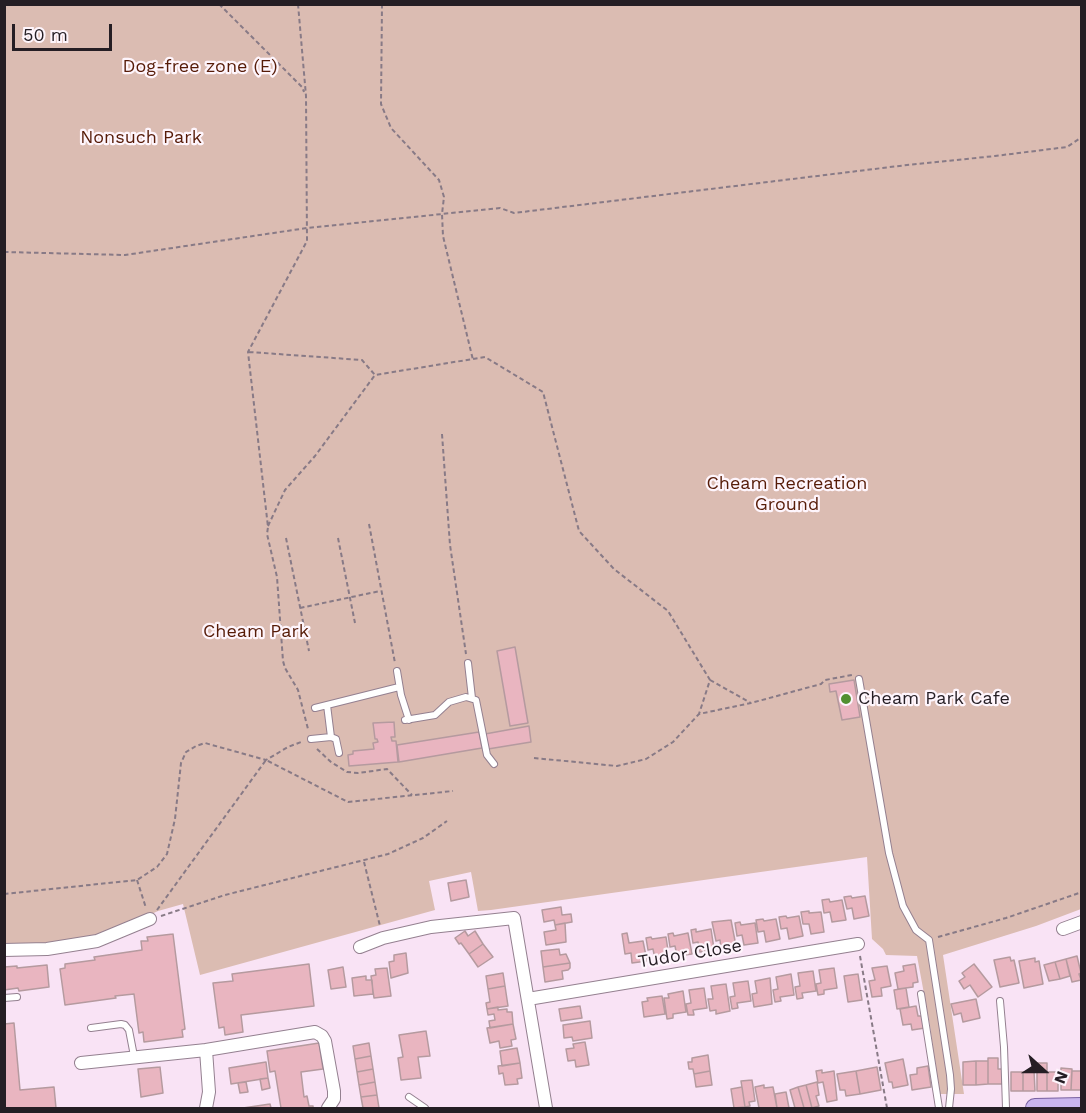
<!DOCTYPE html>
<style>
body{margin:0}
#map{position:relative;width:1086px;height:1113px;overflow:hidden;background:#f9e3f5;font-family:"Work Sans",sans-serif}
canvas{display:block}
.frame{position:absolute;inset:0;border:6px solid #251e24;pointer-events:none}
.north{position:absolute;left:1014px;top:1041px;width:60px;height:60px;-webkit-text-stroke:4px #fef5fc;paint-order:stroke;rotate:111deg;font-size:16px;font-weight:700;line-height:24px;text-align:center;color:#251e24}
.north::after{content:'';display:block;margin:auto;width:21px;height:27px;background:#251e24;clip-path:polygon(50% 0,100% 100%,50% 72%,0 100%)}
.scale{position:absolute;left:12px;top:24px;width:100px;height:27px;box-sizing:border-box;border:3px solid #251e24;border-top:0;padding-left:8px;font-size:18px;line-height:21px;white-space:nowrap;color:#251e24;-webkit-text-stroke:4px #fef5fc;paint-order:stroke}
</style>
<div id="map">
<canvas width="1086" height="1113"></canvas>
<div class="frame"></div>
<div class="north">N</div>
<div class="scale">50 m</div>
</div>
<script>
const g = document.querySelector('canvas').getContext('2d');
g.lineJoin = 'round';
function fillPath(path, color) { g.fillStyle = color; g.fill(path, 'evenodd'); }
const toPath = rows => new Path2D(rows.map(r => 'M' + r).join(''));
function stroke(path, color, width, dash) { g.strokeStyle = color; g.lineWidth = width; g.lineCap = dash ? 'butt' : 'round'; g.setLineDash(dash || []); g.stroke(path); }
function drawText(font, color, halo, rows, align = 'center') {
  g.font = font + ' "Work Sans",sans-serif'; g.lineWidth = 4.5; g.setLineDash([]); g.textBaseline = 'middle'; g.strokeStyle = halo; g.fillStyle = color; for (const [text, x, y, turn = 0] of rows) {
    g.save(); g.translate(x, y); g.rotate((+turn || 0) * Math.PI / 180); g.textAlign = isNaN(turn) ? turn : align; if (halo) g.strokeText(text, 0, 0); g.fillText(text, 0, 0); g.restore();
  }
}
fillPath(toPath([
 [4,5,1081,5,1081,909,1036,926,943,955,964,1094,939,1094,930,1026,917,956,886,955,883,949,872,939,867,857,491,910,478,911,471,872,429,881,435,910,200,975,183,904,158,911,110,933,57,944,5,945]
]), '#dbbcb2');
const building = toPath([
 [515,647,528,723,510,726,497,651,515,647],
 [854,680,860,717,842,720,836,691,830,692,829,684,854,680],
 [394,722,395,737,391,737,392,741,396,741,398,762,349,766,348,755,353,754,353,751,374,749,373,743,378,742,377,739,375,739,373,723,394,722],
 [529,726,531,742,488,749,485,734,529,726],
 [479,732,482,748,399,762,397,745,479,732],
 [466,880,469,897,451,901,448,883,466,880],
 [851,896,852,898,865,896,869,916,854,919,852,908,847,909,844,897,851,896],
 [829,899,830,902,842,900,846,920,832,922,830,912,824,913,822,900,829,899],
 [561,907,562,915,571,914,572,922,555,925,554,920,544,922,542,910,561,907],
 [809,911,809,913,821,912,824,932,811,934,809,924,803,924,801,912,809,911],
 [786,916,787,918,799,916,803,936,789,939,787,928,781,929,779,917,786,916],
 [763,919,764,921,776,919,780,939,766,942,764,931,758,932,756,920,763,919],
 [731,920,736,946,721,949,720,940,716,941,712,922,731,920],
 [740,922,741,925,755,923,758,943,744,945,742,935,737,936,735,923,740,922],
 [565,923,566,942,546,945,544,932,556,930,555,925,565,923],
 [696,929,696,932,711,929,714,949,700,952,698,942,693,943,691,930,696,929],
 [465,931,468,936,475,931,483,944,469,954,461,943,459,944,455,938,465,931],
 [627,933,629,943,643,941,647,961,632,963,631,953,625,954,622,934,627,933],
 [673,933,674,936,688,933,692,954,677,956,675,946,670,947,668,934,673,933],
 [173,934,185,1029,182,1030,183,1037,144,1042,143,1032,139,1033,134,994,115,996,116,998,65,1005,60,969,65,968,65,964,95,960,94,957,142,950,141,941,148,941,147,937,173,934],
 [651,937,652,939,666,937,669,957,655,959,653,949,648,950,646,938,651,937],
 [483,944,493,957,478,967,469,954,483,944],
 [559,949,560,955,566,954,570,963,543,967,541,951,559,949],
 [406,953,408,973,391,978,389,962,394,961,394,955,406,953],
 [1077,956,1081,973,1079,974,1081,980,1072,982,1066,959,1077,956],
 [1010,957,1011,961,1014,960,1019,983,1000,987,994,960,1010,957],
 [1035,958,1035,962,1039,961,1043,984,1024,988,1019,961,1035,958],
 [1066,959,1070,976,1060,979,1055,962,1066,959],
 [1055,962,1060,979,1049,981,1044,965,1055,962],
 [570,963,570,968,568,970,562,971,563,979,545,982,543,967,570,963],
 [309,964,314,1006,241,1015,243,1032,225,1035,224,1027,219,1028,213,983,233,981,232,974,309,964],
 [915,964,918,982,913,983,913,987,898,989,895,973,904,971,903,966,915,964],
 [974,964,992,987,978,997,970,985,964,989,959,981,965,977,962,973,974,964],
 [47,965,49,987,19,991,18,988,4,990,4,967,17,966,17,968,47,965],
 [887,966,891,986,881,988,882,996,872,997,869,981,875,980,872,968,887,966],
 [343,967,346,987,331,989,328,970,343,967],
 [387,968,391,996,374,998,371,976,376,975,375,969,387,968],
 [834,968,837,988,824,990,824,994,818,995,816,984,821,983,819,970,834,968],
 [813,971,816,991,802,993,803,998,797,999,795,987,800,986,798,973,813,971],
 [503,973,505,986,488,989,486,976,503,973],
 [791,974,794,995,780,997,781,1001,775,1002,773,990,778,989,776,977,791,974],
 [858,974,862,1000,848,1002,844,976,858,974],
 [366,976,366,980,372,980,373,994,354,996,352,978,366,976],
 [770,978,772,1004,754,1007,752,994,757,993,755,981,770,978],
 [748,981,751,1001,737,1003,738,1008,732,1009,730,997,735,996,733,983,748,981],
 [726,984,730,1011,716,1014,716,1010,710,1011,708,999,713,999,711,986,726,984],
 [505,986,508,1006,487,1009,486,1003,490,1002,488,989,505,986],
 [704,988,707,1008,693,1010,694,1015,688,1015,686,1004,691,1003,689,990,704,988],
 [906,988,909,1007,897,1009,894,990,906,988],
 [683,991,686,1012,673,1014,673,1018,667,1019,664,998,669,998,668,994,683,991],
 [662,996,665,1014,644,1017,642,1002,648,1001,647,998,662,996],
 [976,999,980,1018,963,1022,961,1013,954,1015,951,1004,976,999],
 [580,1006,582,1018,561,1021,559,1009,580,1006],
 [916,1006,918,1016,923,1016,925,1028,912,1030,911,1024,903,1025,900,1009,916,1006],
 [498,1007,498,1010,507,1009,507,1012,512,1012,513,1024,490,1028,489,1021,495,1020,494,1014,488,1015,487,1009,498,1007],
 [590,1021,592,1038,573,1041,572,1037,564,1038,563,1025,590,1021],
 [14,1023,20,1090,54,1087,56,1108,4,1108,4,1024,14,1023],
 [513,1024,516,1039,511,1040,512,1046,500,1048,499,1041,490,1043,487,1028,513,1024],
 [426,1031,430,1056,418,1057,421,1078,401,1080,398,1058,403,1057,399,1035,426,1031],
 [585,1042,589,1065,576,1067,575,1060,568,1061,566,1049,574,1048,573,1044,585,1042],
 [319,1043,323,1069,301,1072,304,1097,307,1096,309,1106,313,1106,313,1108,281,1108,275,1071,270,1072,267,1051,319,1043],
 [369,1043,371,1056,355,1059,353,1046,369,1043],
 [517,1048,520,1063,502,1066,500,1051,517,1048],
 [708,1055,710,1071,694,1074,693,1069,689,1069,688,1062,692,1062,692,1058,708,1055],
 [371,1056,373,1069,357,1072,355,1059,371,1056],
 [988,1058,998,1058,998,1069,1002,1069,1002,1084,988,1084,988,1058],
 [903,1059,908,1085,893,1088,892,1082,889,1082,885,1063,903,1059],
 [976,1061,988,1061,988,1084,976,1085,976,1061],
 [976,1061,976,1085,963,1085,963,1062,976,1061],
 [266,1062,268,1078,231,1084,229,1068,266,1062],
 [520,1063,522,1078,517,1079,518,1084,505,1085,503,1073,499,1074,498,1066,520,1063],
 [1037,1063,1047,1063,1047,1091,1037,1091,1037,1063],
 [928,1066,931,1087,912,1090,910,1075,917,1074,917,1068,928,1066],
 [160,1067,163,1093,141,1097,138,1069,160,1067],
 [877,1067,881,1090,860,1094,856,1071,877,1067],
 [1061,1068,1072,1069,1071,1090,1061,1090,1061,1068],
 [373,1069,375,1082,359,1085,357,1072,373,1069],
 [822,1070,822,1073,834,1071,837,1100,827,1102,823,1082,818,1083,816,1071,822,1070],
 [710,1071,712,1085,696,1087,694,1074,710,1071],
 [856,1071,860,1094,846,1096,845,1090,840,1090,837,1074,856,1071],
 [1034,1071,1035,1091,1023,1091,1023,1072,1034,1071],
 [1072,1071,1082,1071,1082,1090,1071,1090,1072,1071],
 [1011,1072,1023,1072,1023,1091,1011,1091,1011,1072],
 [1047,1072,1058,1072,1058,1091,1047,1091,1047,1072],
 [268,1078,270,1088,262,1090,260,1079,268,1078],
 [752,1080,755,1101,749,1102,750,1106,745,1107,741,1081,752,1080],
 [246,1082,248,1092,240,1093,238,1083,246,1082],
 [375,1082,377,1095,361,1097,359,1085,375,1082],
 [817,1082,819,1095,816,1096,819,1106,812,1108,806,1085,817,1082],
 [764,1085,764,1088,773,1087,777,1108,759,1108,755,1087,764,1085],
 [806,1085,812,1108,804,1108,798,1087,806,1085],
 [742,1087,745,1107,734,1108,731,1089,742,1087],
 [798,1087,804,1108,795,1108,790,1090,798,1087],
 [786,1092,789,1108,777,1108,775,1094,786,1092],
 [377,1095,379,1108,363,1108,361,1097,377,1095],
 [270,1104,271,1108,243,1108,270,1104]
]);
fillPath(building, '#e9b5c0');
stroke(building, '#b59a9f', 1.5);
const service = toPath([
 [468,663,472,698],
 [397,671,401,695,409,720],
 [859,679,889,853,903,906,916,930,929,940,950,1075,951,1089,949,1108],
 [327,705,331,737],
 [315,708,399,687],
 [405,720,435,715,449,702,466,697,476,700,487,755,494,764],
 [311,739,331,737,336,739,339,753],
 [921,994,939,1108],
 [4,998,17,997],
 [1000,1001,1004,1047,1006,1108],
 [91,1028,121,1024,125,1025,129,1030,134,1056],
 [409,1097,425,1108]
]);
const minor = toPath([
 [1063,929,1082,922],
 [360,947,383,938,431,927,514,918,546,1108],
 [4,950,47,949,97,941,150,919],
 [528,999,858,944],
 [81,1063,206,1050],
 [206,1108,209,1092,206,1050,315,1032,322,1036,325,1041,334,1091,334,1099,328,1108]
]);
const primary = toPath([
 [1035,1108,1082,1107]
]);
stroke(service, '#948090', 8);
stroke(minor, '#948090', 14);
stroke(primary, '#7860a0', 20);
stroke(toPath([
 [219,4,302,87,304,92],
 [298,4,306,96,307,241,248,352,268,527,267,534,277,577,283,661,285,668,298,690,308,729],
 [382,4,381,104,391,128,439,180,444,197,442,214,443,236,473,360],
 [4,252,125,255,307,228,500,208,514,213,907,165,995,156,1067,147,1082,137],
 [249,352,362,360,375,375,485,357,543,392,579,531,614,569,668,611,710,680,699,714],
 [442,434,450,545,466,654],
 [369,524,395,663],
 [268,526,285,490,315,456,375,375],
 [286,538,309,651],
 [338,538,355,623],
 [300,608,380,591],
 [710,680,751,703],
 [317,749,331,762,347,772,358,773,387,769,412,795],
 [534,758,617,766,646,759,673,742,699,714,751,703,821,684,825,680,852,675],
 [364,862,380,926],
 [137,880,146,908],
 [4,894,137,880,157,867,167,854,175,819,181,763,186,752,196,746,205,743,266,760,288,747,301,742],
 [157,910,266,760,348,802,453,791],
 [161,916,225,895,388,854,423,838,447,821],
 [938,937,1006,918,1082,892],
 [860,956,887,1108]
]), '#887a86', 2, [4.5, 3]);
stroke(service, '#fff', 6);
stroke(minor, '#fff', 12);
stroke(primary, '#c9b5ee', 18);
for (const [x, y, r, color] of [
 [846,699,6,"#529031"]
]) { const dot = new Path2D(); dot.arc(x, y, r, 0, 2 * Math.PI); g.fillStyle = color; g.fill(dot); stroke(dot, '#fef5fc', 2); }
drawText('18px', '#561b07', '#fef5fc', [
 ["Dog-free zone (E)",200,67],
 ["Nonsuch Park",141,138],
 ["Cheam Recreation",787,484],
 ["Ground",787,505],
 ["Cheam Park",256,632]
]);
drawText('18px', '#251e24', '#fef5fc', [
 ["Cheam Park Cafe",858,699]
], 'left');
drawText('18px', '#251e24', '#fef5fc', [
 ["Tudor Close",690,954,-9]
]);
</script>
